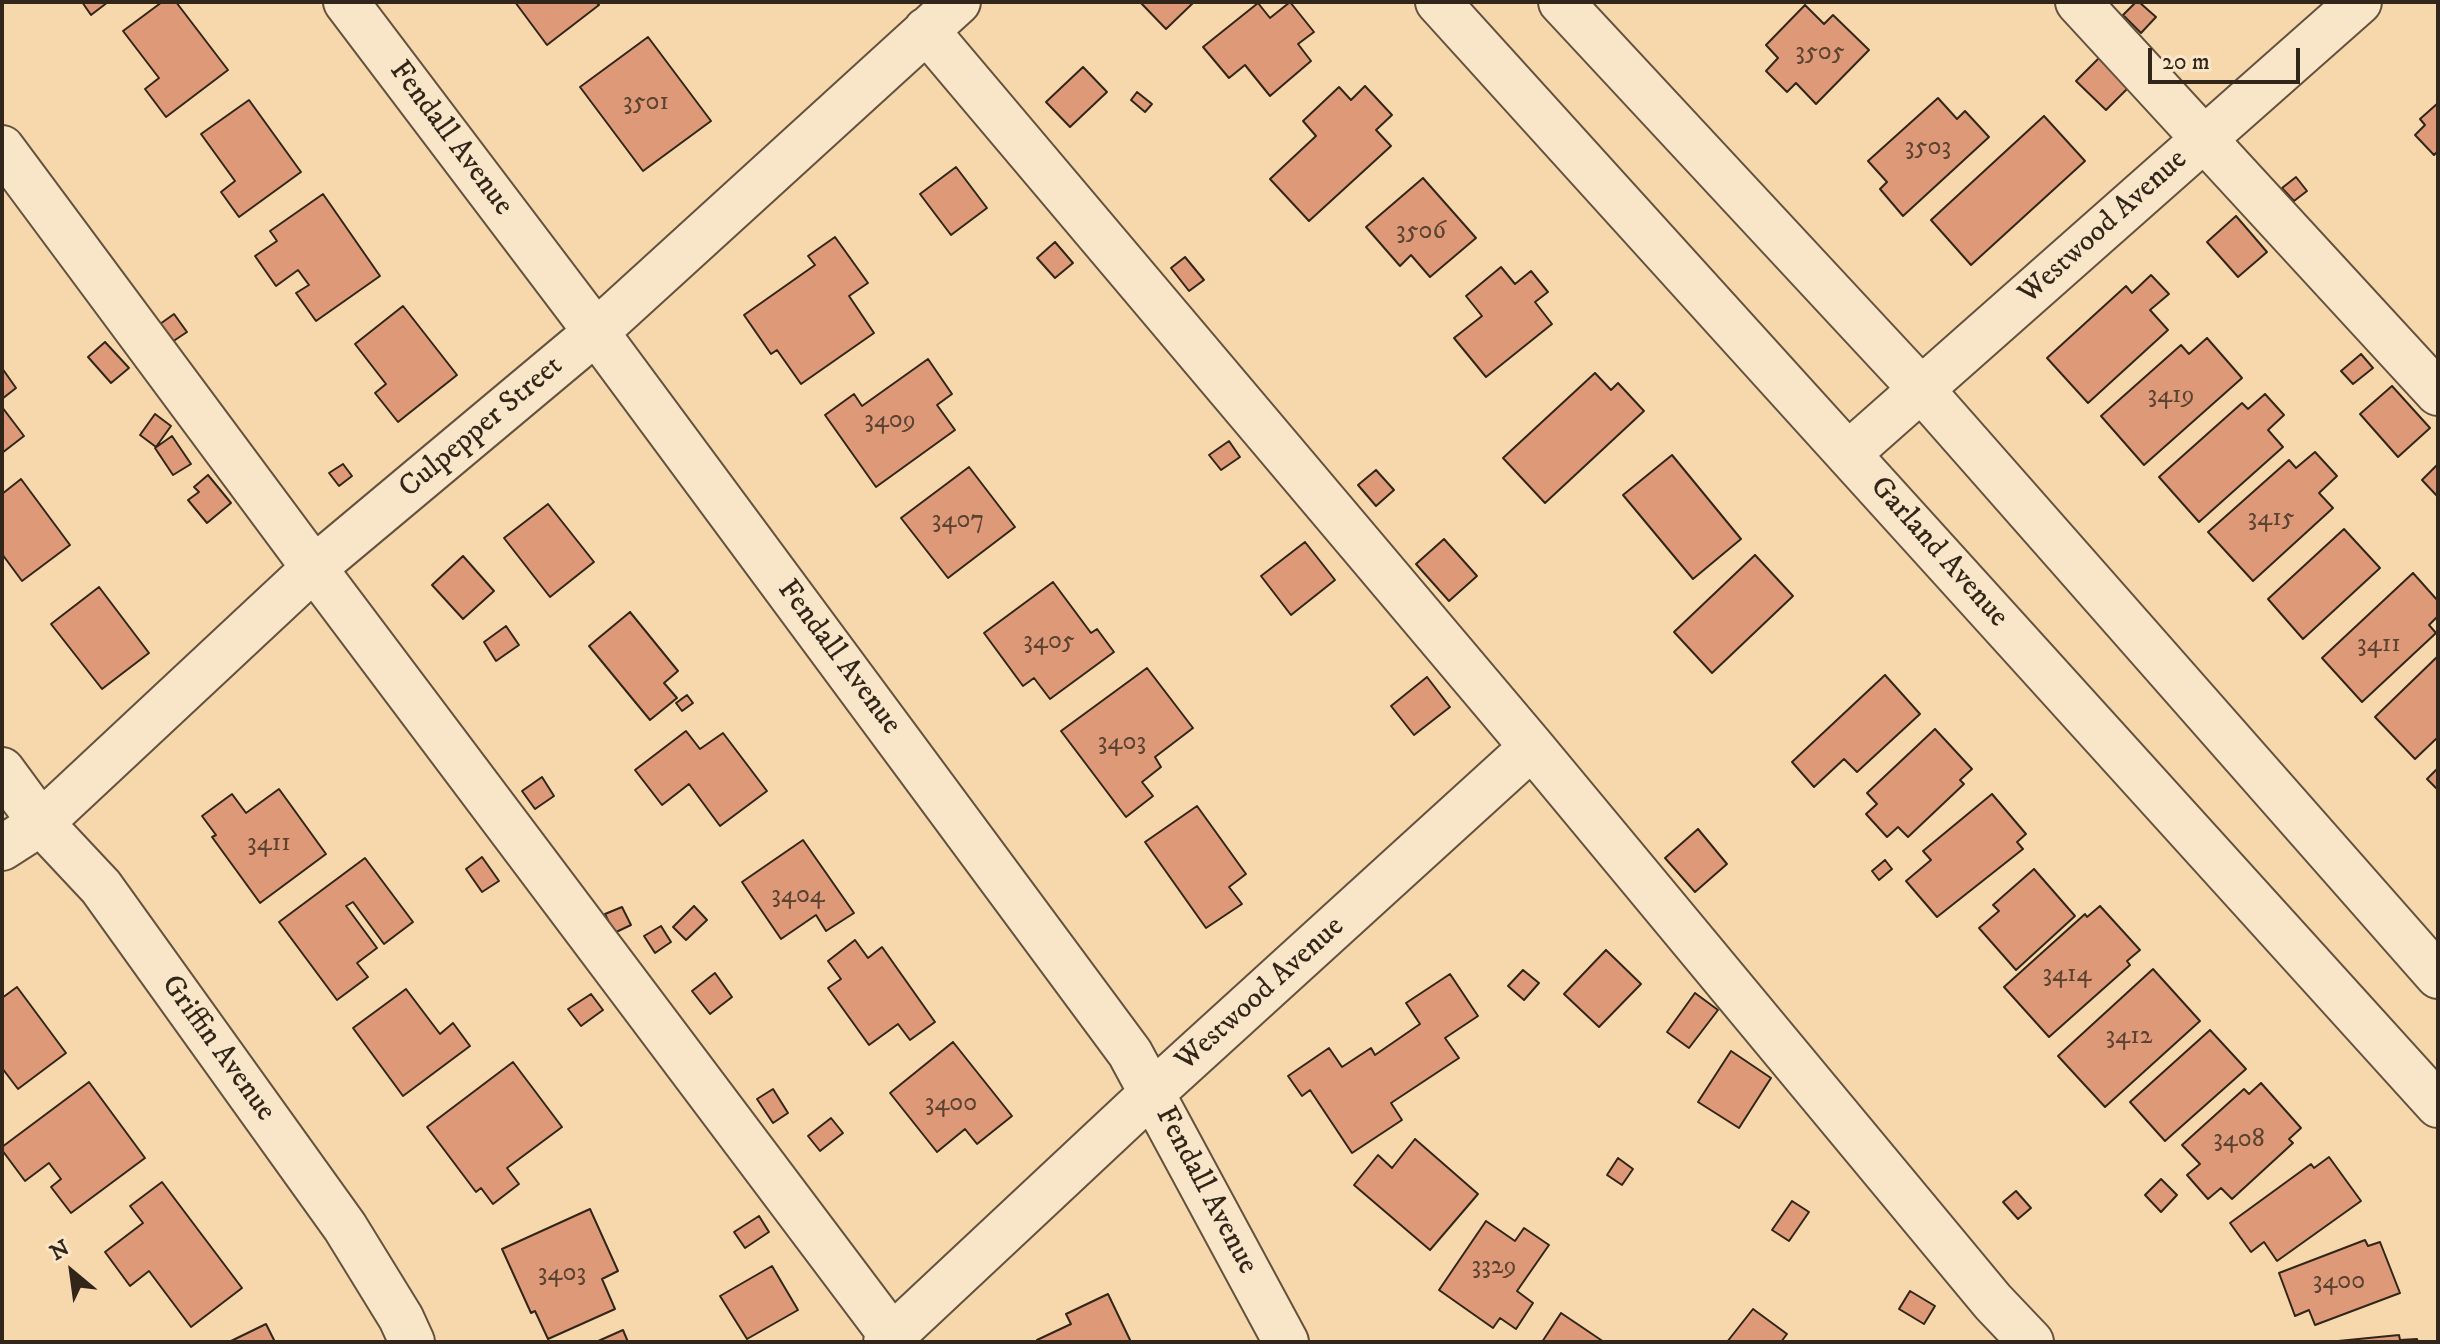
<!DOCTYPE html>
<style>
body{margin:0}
#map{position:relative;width:2440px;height:1344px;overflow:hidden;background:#f6d8ac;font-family:"IM FELL DW Pica",serif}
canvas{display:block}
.frame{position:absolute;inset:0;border:4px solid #312619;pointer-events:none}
.north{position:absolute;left:32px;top:1232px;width:80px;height:80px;-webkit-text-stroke:6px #f9e6c9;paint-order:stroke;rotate:331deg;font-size:22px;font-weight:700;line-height:32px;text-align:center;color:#312619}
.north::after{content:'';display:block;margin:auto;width:28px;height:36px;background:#312619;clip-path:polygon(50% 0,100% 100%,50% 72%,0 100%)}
.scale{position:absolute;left:2148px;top:48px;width:152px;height:36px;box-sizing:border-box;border:4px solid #312619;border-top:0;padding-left:10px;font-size:24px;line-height:28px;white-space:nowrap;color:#312619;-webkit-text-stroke:6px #f9e6c9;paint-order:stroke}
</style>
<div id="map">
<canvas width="2440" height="1344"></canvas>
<div class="frame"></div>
<div class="north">N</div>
<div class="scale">20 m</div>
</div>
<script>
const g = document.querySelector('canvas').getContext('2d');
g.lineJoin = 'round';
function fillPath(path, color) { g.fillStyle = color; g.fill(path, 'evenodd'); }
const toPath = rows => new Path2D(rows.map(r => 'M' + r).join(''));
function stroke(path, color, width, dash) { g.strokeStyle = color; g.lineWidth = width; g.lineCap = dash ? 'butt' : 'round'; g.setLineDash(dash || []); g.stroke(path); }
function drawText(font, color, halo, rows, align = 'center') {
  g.font = font + ' "IM FELL DW Pica",serif'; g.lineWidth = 8; g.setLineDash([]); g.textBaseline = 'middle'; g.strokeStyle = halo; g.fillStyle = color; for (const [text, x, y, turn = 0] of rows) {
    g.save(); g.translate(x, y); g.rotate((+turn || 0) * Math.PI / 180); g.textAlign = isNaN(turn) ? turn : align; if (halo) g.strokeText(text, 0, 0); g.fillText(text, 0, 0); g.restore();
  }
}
const building = toPath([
 [82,2,108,2,91,15,82,2],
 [162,2,176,2,228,70,166,117,145,89,159,78,123,31,162,2],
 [515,2,596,2,599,5,547,45,515,2],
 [1140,2,1194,2,1166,29,1140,2],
 [1290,2,1314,32,1298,44,1311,61,1270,96,1245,65,1229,78,1203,47,1258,3,1270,18,1290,2],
 [2136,2,2139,2,2156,17,2141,33,2123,15,2136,2],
 [1805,5,1824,24,1833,15,1869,50,1816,104,1796,83,1787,92,1766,71,1778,58,1766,45,1805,5],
 [648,37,711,121,643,171,580,87,648,37],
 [2105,52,2134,82,2106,110,2076,81,2105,52],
 [1083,67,1107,92,1070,127,1046,102,1083,67],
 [1365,86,1392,115,1376,130,1391,146,1309,221,1270,179,1316,136,1303,121,1339,87,1351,100,1365,86],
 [1137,92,1152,104,1145,112,1131,100,1137,92],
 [1938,98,1957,119,1965,111,1989,137,1903,216,1880,189,1887,182,1868,161,1938,98],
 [249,100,301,172,239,217,221,192,235,181,201,134,249,100],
 [2438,103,2438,151,2434,155,2415,135,2425,125,2420,119,2438,103],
 [2044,116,2085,161,1971,265,1931,220,2044,116],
 [956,167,987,208,951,235,920,194,956,167],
 [2296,177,2307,191,2294,201,2282,188,2296,177],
 [1423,178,1476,238,1430,277,1411,255,1400,266,1366,227,1423,178],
 [323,194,380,276,316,321,296,293,309,285,298,270,276,286,255,256,277,241,270,231,323,194],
 [2236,216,2267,252,2238,277,2207,242,2236,216],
 [835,237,868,283,849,296,874,333,801,384,777,350,771,354,744,315,815,265,808,256,835,237],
 [1055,242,1073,263,1055,278,1037,258,1055,242],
 [1185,257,1204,280,1189,291,1171,268,1185,257],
 [1501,267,1515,284,1531,271,1548,292,1535,302,1552,324,1486,377,1454,338,1482,316,1466,296,1501,267],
 [2151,275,2169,294,2150,310,2168,330,2088,403,2047,358,2126,286,2132,293,2151,275],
 [403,306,457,375,398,422,375,393,386,384,355,344,403,306],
 [174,314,187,332,172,342,160,324,174,314],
 [2207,338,2242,378,2144,465,2101,416,2181,345,2189,354,2207,338],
 [105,342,129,368,111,383,88,357,105,342],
 [2361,354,2373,368,2353,384,2341,371,2361,354],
 [928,359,952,394,937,405,955,430,876,487,825,415,854,394,862,406,928,359],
 [2,368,16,388,2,399,2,368],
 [1595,373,1611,390,1618,383,1644,411,1545,503,1503,458,1595,373],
 [2392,386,2430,428,2398,457,2360,414,2392,386],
 [2265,394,2284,415,2268,430,2283,447,2199,522,2159,477,2242,403,2248,409,2265,394],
 [2,407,24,436,2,453,2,407],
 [155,414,171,426,156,447,140,435,155,414],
 [172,436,191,464,173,475,155,448,172,436],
 [1229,441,1240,457,1221,470,1209,455,1229,441],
 [2315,452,2337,476,2319,493,2333,508,2253,581,2208,532,2289,460,2296,468,2315,452],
 [1672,455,1741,539,1693,579,1623,495,1672,455],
 [343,464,352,476,339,486,329,473,343,464],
 [2438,464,2438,497,2422,480,2438,464],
 [969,467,1015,527,948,578,901,518,969,467],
 [1376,470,1394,490,1376,506,1358,485,1376,470],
 [208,475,231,503,207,523,188,500,199,492,194,487,208,475],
 [21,479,70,545,22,581,2,554,2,494,21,479],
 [548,504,594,562,550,597,504,538,548,504],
 [2344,529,2380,568,2303,639,2268,599,2344,529],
 [1444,539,1477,576,1449,601,1416,564,1444,539],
 [1305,542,1335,580,1291,615,1261,576,1305,542],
 [1755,555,1793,596,1712,673,1674,632,1755,555],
 [463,556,494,591,463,619,432,585,463,556],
 [2413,573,2438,601,2438,616,2429,625,2436,633,2362,702,2322,658,2413,573],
 [1053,582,1091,633,1097,629,1114,652,1050,699,1034,678,1023,686,984,633,1053,582],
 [99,587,149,653,102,689,51,624,99,587],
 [630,612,678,671,664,683,677,698,650,720,589,646,630,612],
 [506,626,519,645,496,661,484,642,506,626],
 [2438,656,2438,737,2415,759,2375,717,2438,656],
 [1147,668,1193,728,1155,757,1161,767,1142,782,1153,796,1126,817,1061,731,1147,668],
 [1885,675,1920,714,1857,772,1844,759,1814,787,1792,762,1885,675],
 [1427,677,1450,707,1414,735,1391,706,1427,677],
 [687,695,693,703,682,711,676,703,687,695],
 [1935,729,1972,769,1960,780,1964,784,1908,837,1898,827,1887,837,1866,814,1877,804,1867,793,1935,729],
 [686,731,700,749,723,733,767,791,720,826,689,784,662,805,635,770,686,731],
 [2438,768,2438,790,2427,779,2438,768],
 [542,777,554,796,535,809,522,791,542,777],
 [279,789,326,854,260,903,212,837,216,835,202,816,232,794,246,813,279,789],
 [1992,794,2026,834,2017,842,2023,849,1937,917,1906,881,1931,860,1923,851,1992,794],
 [1197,806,1246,874,1229,887,1242,904,1206,928,1145,842,1197,806],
 [1698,829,1727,864,1695,892,1665,858,1698,829],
 [803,840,854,913,826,931,816,915,781,939,742,882,803,840],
 [482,857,499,881,482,892,466,869,482,857],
 [365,858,413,922,384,944,353,902,346,906,377,948,357,963,368,977,337,1000,279,922,365,858],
 [1885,860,1892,869,1879,880,1872,871,1885,860],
 [2034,869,2075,916,2016,970,1979,928,1999,911,1993,905,2034,869],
 [694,906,707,920,686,940,673,927,694,906],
 [2100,906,2140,950,2127,961,2130,965,2049,1037,2004,987,2085,914,2087,917,2100,906],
 [622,907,631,925,614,933,605,914,622,907],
 [661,926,671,942,655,953,644,936,661,926],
 [855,940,868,958,882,947,935,1022,910,1040,898,1024,869,1045,828,988,841,979,828,961,855,940],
 [1606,950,1641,984,1599,1027,1564,994,1606,950],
 [2153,969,2200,1021,2105,1107,2058,1056,2153,969],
 [1523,970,1539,983,1524,1000,1508,986,1523,970],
 [715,973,732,997,710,1014,692,991,715,973],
 [1450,974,1478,1016,1445,1038,1459,1058,1391,1103,1402,1120,1352,1153,1310,1090,1302,1096,1288,1076,1329,1048,1342,1067,1371,1048,1375,1055,1420,1024,1406,1003,1450,974],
 [17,987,66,1053,18,1089,2,1068,2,998,17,987],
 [406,989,440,1034,453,1023,470,1046,403,1096,353,1028,406,989],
 [1695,993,1718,1010,1689,1048,1667,1032,1695,993],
 [591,994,603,1010,581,1026,568,1009,591,994],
 [2210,1030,2246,1069,2165,1141,2130,1102,2210,1030],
 [953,1042,1012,1116,977,1144,965,1129,937,1152,890,1093,953,1042],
 [1731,1051,1771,1078,1739,1128,1698,1102,1731,1051],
 [513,1062,562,1127,507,1168,519,1184,493,1204,481,1188,476,1192,427,1127,513,1062],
 [89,1082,145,1158,71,1213,51,1187,61,1179,49,1163,25,1181,2,1150,2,1147,89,1082],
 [2261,1083,2301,1128,2289,1139,2293,1143,2232,1199,2221,1188,2208,1199,2187,1175,2200,1164,2182,1145,2244,1089,2249,1094,2261,1083],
 [773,1089,788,1113,773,1123,757,1099,773,1089],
 [831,1118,843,1133,820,1151,808,1136,831,1118],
 [1415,1139,1478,1194,1430,1250,1354,1185,1378,1155,1392,1168,1415,1139],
 [2329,1157,2361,1201,2277,1261,2264,1242,2251,1252,2230,1223,2311,1164,2314,1168,2329,1157],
 [1618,1158,1633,1169,1622,1185,1607,1175,1618,1158],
 [2161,1179,2177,1195,2161,1212,2145,1195,2161,1179],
 [162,1182,242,1288,191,1327,149,1271,130,1286,105,1252,143,1223,130,1206,162,1182],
 [2016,1191,2031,1208,2018,1219,2003,1202,2016,1191],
 [1792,1201,1809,1212,1789,1241,1772,1230,1792,1201],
 [590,1209,618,1271,602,1279,615,1309,548,1339,535,1311,531,1313,502,1249,590,1209],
 [759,1216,769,1232,745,1248,734,1232,759,1216],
 [1486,1221,1515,1241,1524,1228,1549,1245,1517,1291,1533,1303,1516,1329,1500,1318,1493,1328,1439,1290,1486,1221],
 [2365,1240,2368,1246,2380,1242,2400,1293,2315,1325,2309,1310,2295,1316,2279,1273,2365,1240],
 [772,1266,798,1310,747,1339,720,1296,772,1266],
 [1910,1291,1935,1306,1924,1324,1899,1309,1910,1291],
 [1108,1294,1131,1342,1038,1342,1037,1340,1071,1324,1066,1314,1108,1294],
 [1753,1309,1787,1334,1781,1342,1727,1342,1753,1309],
 [1561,1313,1604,1342,1542,1342,1561,1313],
 [266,1324,275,1342,229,1342,266,1324],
 [623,1330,628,1342,596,1342,623,1330],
 [2399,1335,2400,1340,2417,1339,2418,1342,2328,1342,2399,1335]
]);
fillPath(building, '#de9a78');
stroke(building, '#312619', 2);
const minor = toPath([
 [346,2,596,332,1130,1053,1286,1342],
 [1438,2,2438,1105],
 [1561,2,1921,389,2438,976],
 [2078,2,2438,393],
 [926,30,1532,747,1993,1302,2031,1342],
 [2,148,314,568,892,1336],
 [1848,454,2359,2],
 [2,770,41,823,101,887,345,1227,401,1318,412,1342],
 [2,848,41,823,314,568,596,332,958,2],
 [886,1342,1152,1093,1532,747]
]);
stroke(minor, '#62523e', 48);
stroke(minor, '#f9e6c9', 44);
drawText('26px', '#5c4331', null, [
 ["3505",1820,54],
 ["3501",646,104],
 ["3503",1928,149],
 ["3506",1421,233],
 ["3419",2171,397],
 ["3409",890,422],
 ["3415",2271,520],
 ["3407",958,522],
 ["3405",1049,643],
 ["3411",2379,646],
 ["3403",1122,744],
 ["3411",269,845],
 ["3404",798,897],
 ["3414",2067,976],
 ["3412",2129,1038],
 ["3400",951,1105],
 ["3408",2239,1141],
 ["3329",1494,1268],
 ["3403",562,1275],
 ["3400",2339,1283]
]);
drawText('30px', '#312619', '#f9e6c9', [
 ["Fendall Avenue",450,139,53],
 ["Westwood Avenue",2104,228,-42],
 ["Culpepper Street",482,428,-40],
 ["Garland Avenue",1938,553,48],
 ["Fendall Avenue",838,658,53],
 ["Westwood Avenue",1261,995,-42],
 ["Griffin Avenue",217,1049,54],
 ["Fendall Avenue",1205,1191,62]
]);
</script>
